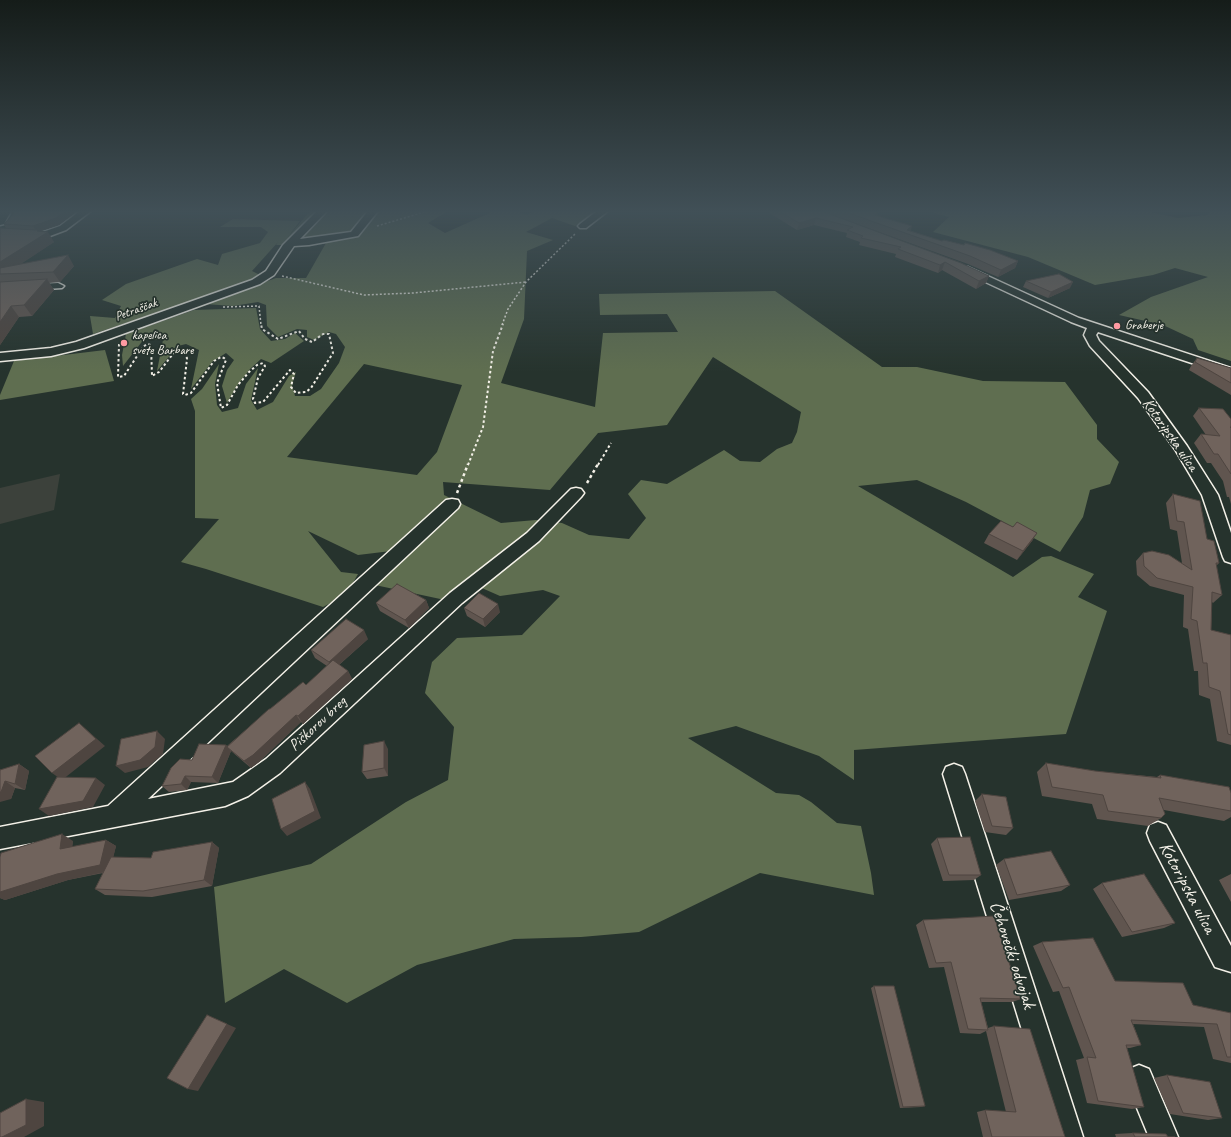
<!DOCTYPE html>
<meta charset="utf-8">
<style>
body{margin:0}
canvas{display:block;background:#26332d}
</style>
<canvas width="1231" height="1137"></canvas>
<script>
const g = document.querySelector('canvas').getContext('2d');
g.lineJoin = 'round';
function fillPath(path, color) { g.fillStyle = color; g.fill(path, 'evenodd'); }
const toPath = rows => new Path2D(rows.map(r => 'M' + r).join(''));
function stroke(path, color, width, dash) { g.strokeStyle = color; g.lineWidth = width; g.lineCap = dash ? 'butt' : 'round'; g.setLineDash(dash || []); g.stroke(path); }
function drawText(font, color, halo, rows, align = 'center') {
  g.font = font + ' Caveat,sans-serif'; g.lineWidth = 3.5; g.setLineDash([]); g.textBaseline = 'middle'; g.strokeStyle = halo; g.fillStyle = color; for (const [text, x, y, turn = 0] of rows) {
    g.save(); g.translate(x, y); g.rotate((+turn || 0) * Math.PI / 180); g.textAlign = isNaN(turn) ? turn : align; if (halo) g.strokeText(text, 0, 0); g.fillText(text, 0, 0); g.restore();
  }
}
fillPath(toPath([
 [60,474,54,510,0,524,0,488]
]), '#3c413b');
fillPath(toPath([
 [310,211,448,211,428,223,445,233,494,211,517,211,526,215,535,211,595,211,575,226,552,218,526,232,553,240,527,251,524,319,501,383,595,407,603,333,678,332,667,314,600,315,599,294,775,291,882,367,917,367,983,381,1065,382,1097,425,1097,439,1119,462,1110,484,1090,490,1083,517,1060,552,966,502,917,480,858,486,1013,577,1042,557,1051,556,1094,574,1078,597,1107,611,1066,734,854,750,854,780,819,756,736,726,688,738,776,793,799,795,811,802,837,823,861,826,871,873,874,895,760,873,639,932,581,937,514,939,417,965,347,1003,284,969,225,1003,214,887,311,864,406,802,448,780,454,727,425,693,432,662,457,638,522,635,560,596,543,590,500,596,475,585,459,603,375,585,391,551,358,555,308,531,341,572,358,574,346,595,323,607,206,569,181,562,219,519,195,518,195,411,191,399,202,389,219,364,215,384,217,405,222,412,238,408,246,384,258,368,251,400,257,410,273,402,289,376,296,372,292,385,295,396,310,396,321,389,339,363,345,347,336,334,329,332,314,340,307,337,307,330,297,329,278,337,267,326,266,305,258,302,233,306,205,304,276,278,306,278,326,243,312,245,276,245,278,242,252,271,260,275,251,281,93,334,90,316,115,318,121,306,102,300,126,284,197,259,218,265,222,254,260,243,268,232,261,227,220,227,233,219,300,221,288,237],
 [713,357,801,412,797,432,792,443,777,449,760,462,740,461,724,450,667,484,641,480,628,494,646,518,629,539,589,535,562,523,536,520,501,523,444,495,443,482,550,490,598,433,667,425],
 [364,364,462,385,437,452,417,475,287,457],
 [927,211,1146,211,1178,218,1207,215,1209,212,1231,211,1231,361,1198,350,1193,339,1163,325,1119,315,1151,297,1208,277,1175,268,1153,275,1095,285,1028,257,933,232,949,217],
 [256,308,260,329,271,341,285,339,295,333,304,341,271,363,261,359,250,369,237,386,227,403,222,386,227,370,234,360,226,353,212,362,191,389,199,350,186,344,178,346,157,371,163,340,144,339,123,366,122,355,126,334,194,310],
 [105,350,114,381,0,400,0,395,14,361]
]), '#5f6e50');
const minor = toPath([
 [80,211,91,211,66,230,42,239,0,238,0,232,37,234,60,226,80,211],
 [317,211,327,211,300,239,351,232,368,211,378,211,358,236,309,245,294,246,274,275,260,284,84,348,51,356,0,361,0,353,51,348,76,342,252,280,266,271,283,245,317,211],
 [597,211,608,211,586,228,580,228,578,226,580,224,597,211],
 [968,267,1079,318,1231,368,1231,376,1098,332,1096,335,1099,341,1148,392,1187,446,1218,495,1231,533,1231,563,1225,561,1223,557,1202,495,1176,451,1138,398,1090,346,1084,335,1087,328,1071,322,964,272,963,270,968,267],
 [58,283,64,286,62,288,0,292,0,286,58,283],
 [576,488,581,489,584,493,581,497,539,541,462,603,280,773,248,796,225,806,0,849,0,827,108,806,446,500,452,499,458,500,460,504,458,508,148,799,233,782,266,759,450,593,527,533,571,489,576,488],
 [954,764,962,767,965,774,1083,1137,1055,1137,943,774,946,767,954,764],
 [1158,822,1166,825,1231,946,1231,972,1215,967,1150,841,1147,833,1150,825,1158,822],
 [1139,1065,1149,1069,1178,1137,1149,1137,1125,1079,1129,1069,1139,1065]
]);
const major = toPath([
 [0,211,11,211,4,224,0,225,0,211]
]);
stroke(minor, '#f4f1e8', 3);
stroke(major, '#f4f1e8', 3);
stroke(toPath([
 [377,226,428,211],
 [282,276,364,295,413,293,526,282],
 [223,307,259,306,261,325],
 [502,325,508,309,526,282,575,234]
]), '#f4f1e8', 1.5, [2, 2]);
stroke(toPath([
 [119,344,118,377,124,376,143,347,147,344,151,345,152,376,159,372,176,350,186,352,187,359,183,394,185,395,191,393,214,361,221,357,224,358,226,360,217,383,221,408,227,405,238,385,249,372,257,365,263,363,265,366,258,378,253,399,255,403,263,402,290,370,294,374,291,387,296,393,306,392,311,388,333,353,329,334,323,334,312,342,305,339,299,331,278,339,262,329,261,324],
 [468,465,483,427,493,351,503,324],
 [598,465,611,443]
]), '#f4f1e8', 2, [2.5, 2.5]);
stroke(toPath([
 [587,483,598,464],
 [457,493,468,464]
]), '#f4f1e8', 2.5, [3, 3]);
fillPath(minor, '#26332d');
fillPath(major, '#26332d');
fillPath(toPath([
 [9,211,77,211,59,225,41,231,54,242,20,264,74,266,60,282,49,283,54,290,32,316,19,317,0,345,0,228,6,229,4,224,16,212,11,214],
 [766,211,877,211,878,215,911,231,942,241,1018,261,1015,268,998,277,968,264,835,216,989,276,986,283,976,289,942,270,938,273,895,257,896,254,859,245,860,242,846,237,847,233,814,225,797,230],
 [1026,281,1070,288,1048,298,1023,287],
 [1197,358,1231,368,1231,395,1189,370,1191,366],
 [1199,408,1231,419,1231,504,1229,497,1227,497,1223,481,1211,463,1207,463,1194,443,1201,434,1206,435,1193,416],
 [1173,494,1207,539,1219,563,1216,566,1222,595,1213,603,1212,602,1211,630,1231,635,1231,745,1217,741,1210,699,1199,695,1198,671,1194,671,1188,629,1183,627,1184,595,1150,586,1137,575,1136,561,1143,553,1182,563,1177,531,1170,529,1166,503],
 [1013,527,1037,533,1032,541,1017,560,984,543,989,534],
 [426,600,429,608,409,628,380,611,376,603],
 [464,608,500,612,485,627,467,616],
 [368,639,339,665,348,671,352,679,303,724,301,722,259,762,251,768,231,751,218,783,191,782,187,790,169,792,162,786,192,760,226,745,227,746,270,709,306,685,327,666,315,658,311,650],
 [388,749,388,776,367,779,362,772],
 [1046,763,1095,771,1157,777,1160,775,1231,793,1231,817,1224,821,1164,810,1161,818,1148,826,1097,819,1092,804,1042,796,1037,772],
 [19,764,29,771,25,790,15,788,11,799,0,770],
 [982,794,1013,828,1006,835,985,832,975,801],
 [937,838,981,875,974,880,943,881,931,844],
 [106,840,116,846,113,857,151,858,212,842,219,848,212,886,152,897,105,895,95,889,103,873,68,880,5,900,0,898,0,857,73,841,72,847],
 [1004,859,1070,885,1061,891,1009,900,996,865],
 [1231,874,1231,902,1219,880],
 [1102,883,1175,923,1164,928,1122,937,1093,889],
 [923,920,1021,999,1012,1002,981,1002,988,1028,994,1026,1065,1137,983,1137,977,1112,985,1110,1006,1112,986,1031,980,1034,960,1033,944,967,929,968,916,925],
 [1042,942,1115,981,1193,1005,1231,1013,1231,1063,1213,1059,1204,1027,1133,1024,1141,1045,1130,1048,1127,1048,1144,1107,1132,1109,1087,1103,1076,1060,1084,1058,1059,991,1053,992,1033,946],
 [874,986,925,1106,921,1107,900,1108,871,988],
 [1167,1075,1222,1118,1208,1120,1170,1114,1154,1078],
 [1133,1133,1168,1137,1175,1137,1116,1137,1115,1134]
]), '#60554f');
fillPath(toPath([
 [9,211,17,211,11,214],
 [65,211,77,211,59,225,41,231,48,232,54,242,6,274,0,274,0,262,37,232,33,226],
 [816,218,814,225,797,230,799,223],
 [912,226,910,233,907,230],
 [68,255,74,266,60,282,53,272],
 [1018,261,1015,268,998,277,1001,270],
 [945,262,942,270,938,273,940,265],
 [989,276,986,283,976,289,979,281],
 [47,279,54,290,32,316,24,305],
 [1073,282,1070,288,1048,298,1051,292],
 [11,306,19,317,0,345,0,322],
 [1037,533,1032,541,1017,560,1023,551],
 [426,600,429,608,409,628,405,620],
 [498,604,500,612,485,627,483,619],
 [364,630,368,639,333,670,329,662],
 [348,671,352,679,303,724,298,716],
 [296,715,301,722,259,762,251,768,244,761],
 [79,723,105,746,62,780,52,773],
 [157,731,165,739,163,754,148,767,125,773,116,766],
 [384,741,388,749,388,776,384,768],
 [226,745,231,751,218,783,212,777],
 [19,764,29,771,25,790,15,784],
 [185,776,191,782,187,790,181,784],
 [96,778,105,785,93,807,49,816,39,809],
 [5,781,15,788,11,799,0,802,0,792],
 [305,782,310,789,321,818,287,836,281,829],
 [62,834,73,841,71,856,60,849],
 [106,840,116,846,110,871,68,880,5,900,0,898,0,892],
 [212,842,219,848,212,886,204,880],
 [207,1015,236,1028,198,1091,188,1089],
 [26,1099,44,1102,44,1126,24,1137,2,1137]
]), '#4e4540');
const building = toPath([
 [16,211,65,211,56,218,33,226,4,224,16,211],
 [779,211,822,211,961,263,989,276,979,281,945,262,940,265,898,249,901,247,861,238,863,236,847,230,853,227,816,218,799,223,779,211],
 [843,211,879,212,875,215,912,226,907,230,942,241,944,240,964,245,965,243,990,250,1018,261,1001,270,970,256,843,211],
 [0,228,36,230,40,229,37,231,48,232,0,262,0,228],
 [68,255,53,272,0,274,0,268,68,255],
 [1059,274,1073,282,1051,292,1026,281,1059,274],
 [47,279,24,305,11,306,0,322,0,282,47,279],
 [1197,358,1231,368,1231,383,1195,362,1197,358],
 [1199,408,1223,409,1231,419,1231,427,1230,427,1231,428,1231,474,1218,454,1214,454,1201,434,1220,436,1199,408],
 [1173,494,1200,501,1207,539,1214,541,1219,563,1216,563,1222,595,1212,592,1211,630,1231,635,1231,735,1228,734,1220,691,1209,687,1207,663,1203,663,1197,621,1191,619,1193,587,1157,578,1144,566,1143,553,1152,551,1169,555,1192,570,1184,522,1177,521,1173,494],
 [1001,521,1013,527,1017,522,1037,533,1023,551,989,534,1001,521],
 [397,584,426,600,405,620,376,603,397,584],
 [479,593,498,604,483,619,464,608,479,593],
 [346,619,364,630,329,662,311,650,346,619],
 [333,660,348,671,298,716,296,715,253,755,244,761,227,747,269,709,270,709,303,682,306,685,333,660],
 [79,723,96,739,52,773,35,756,79,723],
 [157,731,155,747,140,760,116,766,121,739,157,731],
 [384,741,384,768,362,772,364,745,384,741],
 [199,744,226,745,212,777,185,776,181,784,162,786,171,768,180,759,192,760,199,744],
 [1046,763,1095,771,1161,778,1160,775,1229,787,1231,793,1231,811,1159,798,1165,814,1161,818,1108,811,1103,795,1052,787,1046,763],
 [19,764,15,784,5,781,1,792,0,792,0,770,19,764],
 [57,777,96,778,83,801,39,809,57,777],
 [305,782,315,811,281,829,272,799,305,782],
 [982,794,1006,797,1013,828,992,826,982,794],
 [62,834,60,849,106,840,100,865,57,874,0,892,0,857,1,853,62,834],
 [970,837,981,875,949,875,937,838,970,837],
 [212,842,204,880,143,891,95,889,111,857,151,858,153,852,212,842],
 [1051,851,1070,885,1017,895,1004,859,1051,851],
 [1144,874,1175,923,1132,932,1102,883,1144,874],
 [994,916,1021,999,980,998,988,1030,968,1029,951,962,936,963,923,920,994,916],
 [1093,938,1115,981,1183,983,1193,1005,1231,1013,1231,1057,1227,1057,1217,1024,1131,1020,1141,1045,1126,1045,1144,1107,1098,1101,1087,1057,1096,1058,1069,987,1063,988,1042,942,1093,938],
 [874,986,894,986,925,1106,903,1107,874,986],
 [207,1015,227,1024,188,1089,167,1078,207,1015],
 [994,1026,1030,1029,1065,1137,992,1137,985,1110,1016,1112,994,1026],
 [1167,1075,1210,1082,1222,1118,1183,1113,1167,1075],
 [26,1099,26,1125,2,1137,0,1137,0,1113,26,1099],
 [1133,1133,1166,1134,1168,1137,1175,1137,1135,1137,1133,1133]
]);
fillPath(building, '#70635c');
stroke(building, '#4e4540', 1);
const sky = g.createLinearGradient(0, 0, 0, 371);
sky.addColorStop(0, '#151c19');
sky.addColorStop(0.57, '#415057');
sky.addColorStop(1, '#41505700');
g.fillStyle = sky;
g.fillRect(0, 0, 1231, 371);
for (const [x, y, r, color] of [
 [1117,326,4,"#ff9aa2"],
 [124,343,4,"#ff9aa2"]
]) { const dot = new Path2D(); dot.arc(x, y, r, 0, 2 * Math.PI); g.fillStyle = color; g.fill(dot); stroke(dot, '#26332d', 1.5); }
drawText('13px', '#f4f1e8', '#26332d', [
 ["Petraščak",136,310,-20]
]);
drawText('13px', '#f4f1e8', '#26332d', [
 ["Graberje",1125,326],
 ["kapelica",132,336],
 ["svete Barbare",132,351]
], 'left');
drawText('16px', '#f4f1e8', '#26332d', [
 ["Kotoripska ulica",1170,435,55],
 ["Piškorov breg",318,724,-43]
]);
drawText('19px', '#f4f1e8', '#26332d', [
 ["Kotoripska ulica",1187,888,62],
 ["Čehovečki odvojak",1012,955,72]
]);
</script>
